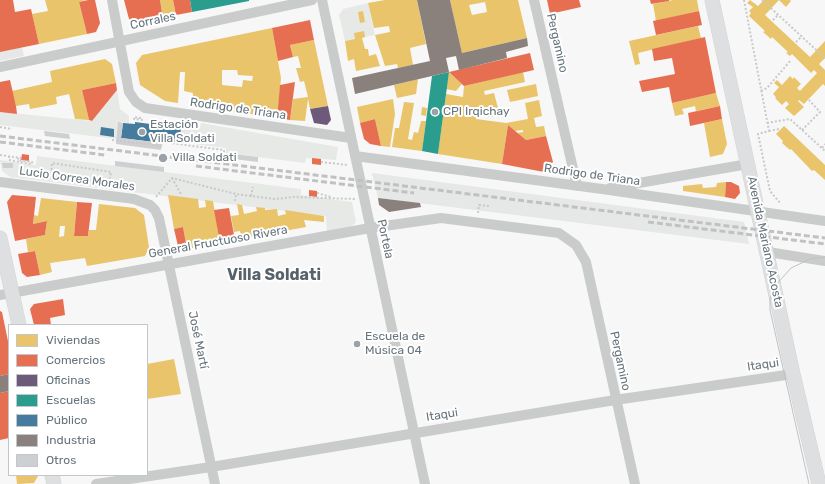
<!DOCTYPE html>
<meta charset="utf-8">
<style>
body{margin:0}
#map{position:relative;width:825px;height:484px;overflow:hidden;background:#f7f7f7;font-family:Rubik,sans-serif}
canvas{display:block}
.legend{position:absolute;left:8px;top:324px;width:140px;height:152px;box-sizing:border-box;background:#fff;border:1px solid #c2c7cb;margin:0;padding:5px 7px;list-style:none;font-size:12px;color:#66747d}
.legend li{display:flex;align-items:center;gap:8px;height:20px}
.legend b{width:20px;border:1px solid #c2c7cb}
</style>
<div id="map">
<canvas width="825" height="484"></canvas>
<ul class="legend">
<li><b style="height:11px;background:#e9c46a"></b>Viviendas</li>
<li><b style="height:11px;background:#e76f51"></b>Comercios</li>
<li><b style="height:11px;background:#6d597a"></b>Oficinas</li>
<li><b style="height:11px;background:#2a9d8f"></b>Escuelas</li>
<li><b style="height:11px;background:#457b9d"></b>Público</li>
<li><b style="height:11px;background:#8a817c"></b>Industria</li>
<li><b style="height:11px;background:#cecfd0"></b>Otros</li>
</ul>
</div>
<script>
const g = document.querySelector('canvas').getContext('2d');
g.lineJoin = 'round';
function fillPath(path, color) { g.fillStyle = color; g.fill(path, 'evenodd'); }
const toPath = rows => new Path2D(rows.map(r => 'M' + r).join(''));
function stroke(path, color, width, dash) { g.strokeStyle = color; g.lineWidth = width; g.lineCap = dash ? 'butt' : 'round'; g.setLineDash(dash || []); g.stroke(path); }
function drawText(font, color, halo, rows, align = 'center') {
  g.font = font + ' Rubik,sans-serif'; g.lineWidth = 4; g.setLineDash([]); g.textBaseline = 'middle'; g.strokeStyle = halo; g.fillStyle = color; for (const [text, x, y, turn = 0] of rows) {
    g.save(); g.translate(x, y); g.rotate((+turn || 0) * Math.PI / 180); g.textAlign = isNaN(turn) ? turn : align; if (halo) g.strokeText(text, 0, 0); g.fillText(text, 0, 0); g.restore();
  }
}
fillPath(toPath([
 [0,0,15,12,24,56,0,61],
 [372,173,744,222,749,244,378,198]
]), '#e6e7e7');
fillPath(toPath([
 [368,3,375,35,345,41,339,15,343,9],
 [117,90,120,109,129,116,129,123,118,122,117,139,0,125,0,112,92,121],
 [151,120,200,128,201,123,338,147,336,160,306,158,305,163,226,153,226,148,185,143,186,137,180,136,180,128,151,124],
 [37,156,301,189,301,195,352,202,356,222,351,227,327,232,326,216,10,177,2,171,0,160,36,165]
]), '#e6e9e5');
fillPath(toPath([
 [45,0,85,0,79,2,87,34,39,44,32,14,48,11],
 [160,0,173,0,176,15,163,19],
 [385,0,417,0,426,44,410,48,413,65,398,68,397,64,385,66,375,35,390,32,389,26,374,28,368,3],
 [450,0,518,0,527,38,462,53],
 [485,2,487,12,472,15,469,5],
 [673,0,697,0,699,11,656,21,653,4],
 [750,0,758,6,764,0,790,0,791,1,786,7,779,0,765,15,810,57,825,41,825,58,819,64,825,70,825,86,823,84,804,104,799,100,798,101,804,107,794,116,785,108,789,104,786,101,782,105,775,98,776,97,773,94,779,87,774,83,777,80,782,85,790,76,793,79,794,77,801,84,797,88,800,91,817,73,814,70,811,73,792,54,790,56,786,53,788,52,772,37,771,39,763,32,765,31,749,16,751,13,749,11,753,7,747,3],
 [363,11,365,22,360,23,358,12],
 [698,26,701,38,638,53,640,64,635,65,629,41],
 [272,28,281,78,277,118,192,105,193,93,184,91,185,72,180,72,178,103,165,101,140,85,136,63,142,55],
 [222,70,237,70,238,75,253,76,252,81,243,80,242,87,222,85],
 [364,31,365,37,362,38,365,49,368,49,369,56,376,54,380,66,356,71,354,59,348,61,345,41,355,39,354,33],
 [314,40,328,106,310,109,308,99,305,121,290,120,293,99,308,97,304,81,300,82,296,68,301,68,298,56,293,57,290,45],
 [105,59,112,64,116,83,82,90,89,120,75,119,69,94,56,97,57,104,30,109,29,104,16,106,12,91,52,82,50,71],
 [449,72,462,84,456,91,446,89],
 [523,72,525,82,484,91,485,95,494,93,498,108,490,110,493,113,493,117,477,115,476,119,506,123,528,119,525,103,539,100,542,116,534,118,536,127,544,126,546,136,526,140,517,133,523,132,523,130,515,131,508,125,502,164,438,154,446,94,463,97,464,86],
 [418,79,416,94,397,98,394,85],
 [536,84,538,96,510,102,507,90],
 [716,93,720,106,696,111,695,106,682,109,684,114,675,116,672,103],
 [393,99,395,114,390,147,381,146,375,119,360,123,357,107],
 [404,102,414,103,408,139,412,140,414,132,418,133,421,121,426,121,422,151,392,147,395,128,399,128],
 [422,107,427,108,426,116,421,115],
 [722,119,727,144,723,154,710,157,704,123],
 [784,126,825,165,825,180,814,170,812,171,791,149,790,150,782,143,783,141,776,134],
 [726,182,725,197,683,191,683,186,702,184,703,188,716,187,717,183],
 [168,195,198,199,199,208,206,207,205,200,213,201,220,243,187,249,183,227,174,229],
 [41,198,77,202,74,236,88,236,89,230,96,230,99,204,135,208,144,215,149,247,145,256,87,266,85,258,50,263,52,272,40,275,35,251,28,252,26,239,45,235,47,221,33,224,34,215,38,216],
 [60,226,65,226,64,236,59,237],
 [237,204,242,205,244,214,257,211,256,207,265,208,265,210,277,209,278,216,286,214,285,210,324,216,324,222,304,220,306,227,241,239,240,231,234,232,231,216,239,215],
 [174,359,181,394,147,399,147,364],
 [16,475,38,475,38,476,34,483,17,484]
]), '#e9c46a');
fillPath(toPath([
 [0,0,13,0,15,12,31,9,39,44,0,52],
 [88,0,95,0,100,23,96,32,87,34,79,2],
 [124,0,160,0,163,19,137,25,129,19],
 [173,0,190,0,192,12,176,15],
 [547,0,579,0,581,7,550,14],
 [650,0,669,0,669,1,651,4],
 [699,11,702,25,656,35,653,21],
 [310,20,314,40,290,45,293,57,278,61,272,28],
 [705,37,716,93,672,103,669,87,642,92,639,81,675,74,672,58,654,61,652,49],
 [530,53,534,70,464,86,449,72],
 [10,80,16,106,17,114,0,112,0,82],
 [295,82,290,120,277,118,280,85],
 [116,83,117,90,92,121,89,120,82,90],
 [720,106,722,119,690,126,688,113],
 [375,119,381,146,370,144,364,139,360,123],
 [508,125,526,140,546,136,553,162,544,172,502,164],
 [22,154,29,155,29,161,21,160],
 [312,158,321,159,321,165,312,164],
 [726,182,731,182,739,186,740,193,735,199,725,197],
 [309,190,317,191,317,197,309,196],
 [12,195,36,197,33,224,47,221,45,235,15,241,7,202],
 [77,202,92,203,88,236,74,236],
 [229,208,235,240,220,243,214,210],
 [183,227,187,249,185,250,178,246,174,229],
 [35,251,40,275,27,277,22,273,18,254],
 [63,299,65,315,50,318,51,325,34,325,30,309,34,304],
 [0,311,2,312,9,346,9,374,0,376],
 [9,391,9,438,0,440,0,393]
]), '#e76f51');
fillPath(toPath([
 [328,106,331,120,327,125,314,123,310,109]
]), '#6d597a');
fillPath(toPath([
 [190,0,249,0,249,1,192,12],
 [449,72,438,154,422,151,432,76]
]), '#2a9d8f');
fillPath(toPath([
 [135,122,181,128,180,136,186,136,185,143,162,140,162,143,121,138,123,123,135,124],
 [101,127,114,129,114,137,100,135]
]), '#457b9d');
fillPath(toPath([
 [417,0,450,0,462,53,527,38,528,46,506,52,507,58,459,70,456,56,446,58,449,72,355,94,352,78,430,61],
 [378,198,420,203,421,207,389,212,379,205],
 [9,374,9,391,0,393,0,376]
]), '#8a817c');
fillPath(toPath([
 [118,122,123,123,121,138,162,143,161,150,116,144],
 [44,131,69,134,70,139,45,136],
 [233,154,258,157,258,162,234,159],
 [115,161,164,167,164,172,115,166],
 [2,163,13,163,13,168,3,168]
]), '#cecfd0');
const secondary = toPath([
 [712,0,793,374,819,484],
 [0,238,19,325],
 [52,475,54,484]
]);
stroke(secondary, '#d3d4d4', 15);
stroke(toPath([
 [744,0,769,131,758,134,770,191,781,204],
 [762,0,825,58],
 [773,20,778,15],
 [796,42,802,36],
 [761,91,767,88,791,60],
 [141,118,134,117,134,119,144,120],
 [767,123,790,119,825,151],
 [0,127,12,129],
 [802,130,820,112,809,100],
 [769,131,779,129],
 [112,140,162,146,162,143,170,143,224,150,224,153],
 [822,148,825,144],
 [0,155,21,158],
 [9,156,9,160,32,164,32,162,18,160,18,158],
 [321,162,348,165],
 [51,178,52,163,111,172,109,183,75,178,74,182],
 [172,178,181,194],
 [317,193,331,197],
 [251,196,253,187],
 [156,197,172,178,236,194,275,199,294,197,355,199],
 [235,201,236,194],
 [478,213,479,205,489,206]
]), '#c8c9ca', 2, [2, 2]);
stroke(toPath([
 [112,0,129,92,136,102,145,108,351,138],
 [322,0,425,484],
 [534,0,577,186],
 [0,67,312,0],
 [355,156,602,189,825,221],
 [0,182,134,199,150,205,155,210,159,218,215,484],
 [610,188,748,164],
 [768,252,825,261],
 [0,295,370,228,441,218,559,233,576,245,586,262,635,484],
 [96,484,211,467,615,400,793,374]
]), '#cacccc', 10);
stroke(secondary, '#dedfe0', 14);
stroke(toPath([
 [809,484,770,310,770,298,775,286,791,268,810,259,825,257]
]), '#c1c1c2', 1);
stroke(toPath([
 [0,136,825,238],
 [0,142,105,155],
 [196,166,414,193],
 [648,222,825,244]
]), '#c1c1c2', 3, [6, 3]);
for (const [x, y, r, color] of [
 [435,112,4,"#99a2a8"],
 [142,132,4,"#99a2a8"],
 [163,158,5,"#99a2a8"],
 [357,344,4,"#99a2a8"]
]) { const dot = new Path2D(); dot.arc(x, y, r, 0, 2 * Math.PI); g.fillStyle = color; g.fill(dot); stroke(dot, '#fff', 1.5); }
drawText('12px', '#66747d', '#fff', [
 ["Corrales",153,21,-12],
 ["Pergamino",557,43,77],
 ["Rodrigo de Triana",238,109,8],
 ["Rodrigo de Triana",592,175,8],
 ["Lucio Correa Morales",77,179,8],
 ["Portela",385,239,78],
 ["General Fructuoso Rivera",218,242,-10],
 ["Avenida Mariano Acosta",765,242,78],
 ["José Martí",198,340,78],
 ["Pergamino",620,361,78],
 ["Itaqui",763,365,-8],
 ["Itaqui",442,415,-9]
]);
drawText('12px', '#66747d', '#fff', [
 ["CPI Irqichay",443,112],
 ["Estación",150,125],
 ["Villa Soldati",150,139],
 ["Villa Soldati",172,158],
 ["Escuela de",365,337],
 ["Música 04",365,351]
], 'left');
drawText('bold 16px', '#58626a', '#fff', [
 ["Villa Soldati",274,275]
]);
</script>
